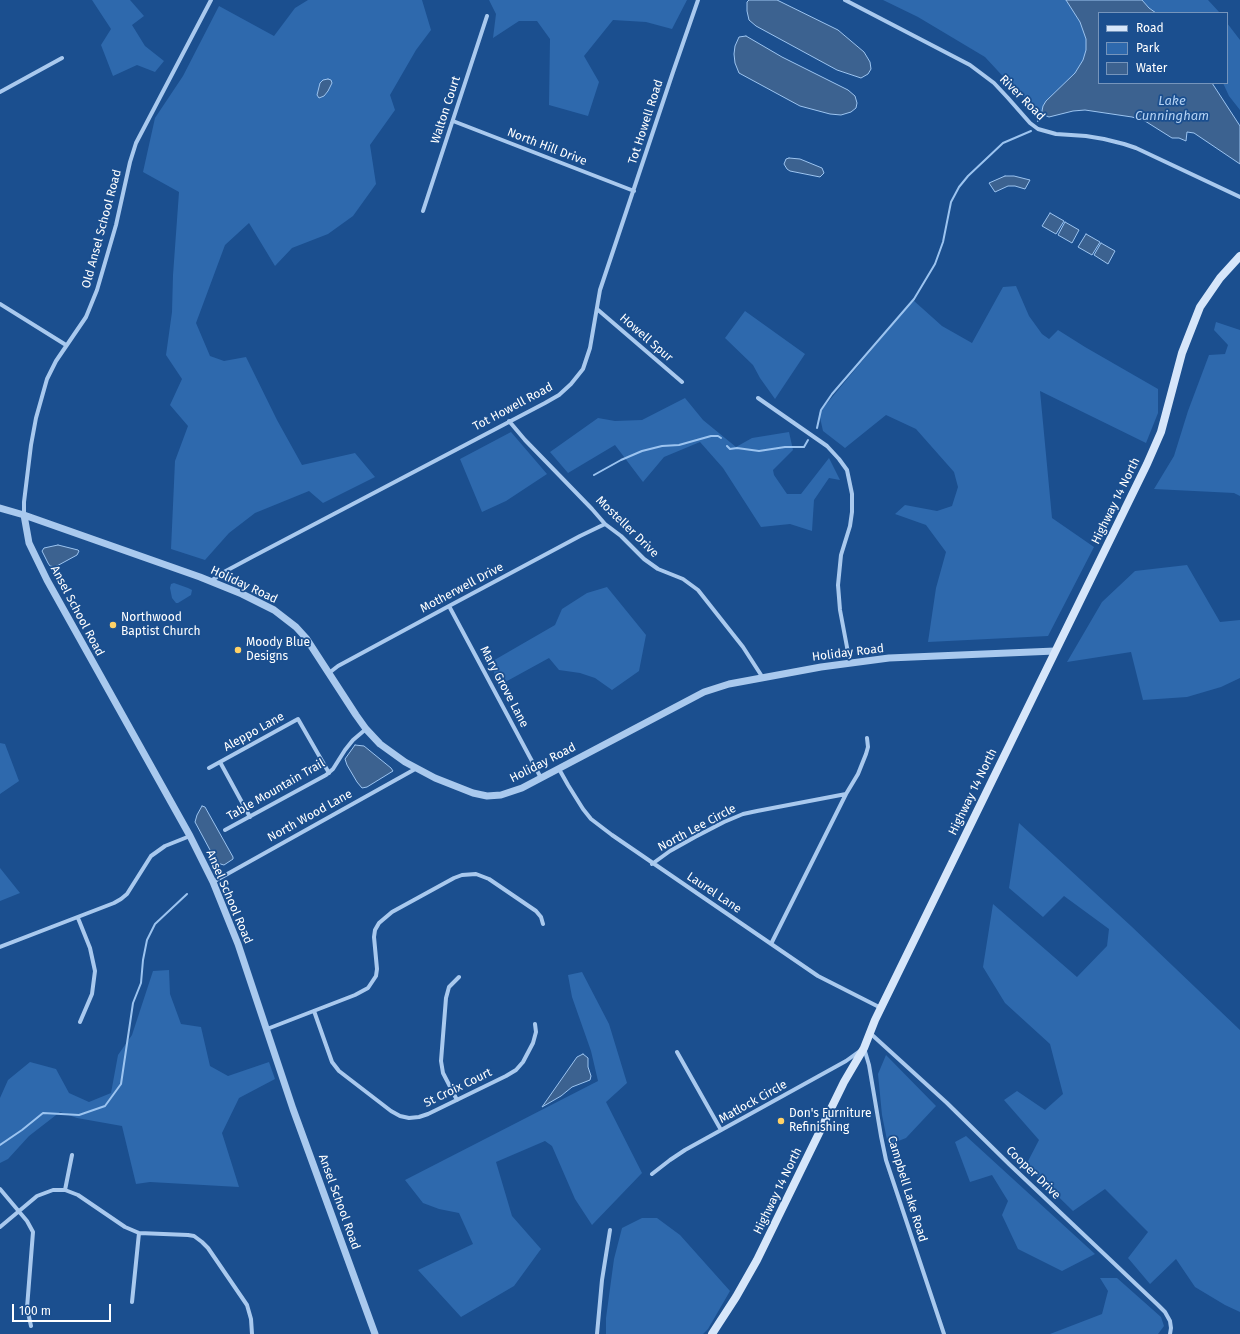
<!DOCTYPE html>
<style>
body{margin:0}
#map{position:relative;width:1240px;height:1334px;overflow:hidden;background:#1b4f8f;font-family:"Fira Sans",sans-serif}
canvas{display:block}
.legend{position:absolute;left:1098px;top:12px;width:130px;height:72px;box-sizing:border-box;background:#1b4f8f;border:1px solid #7695bc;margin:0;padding:5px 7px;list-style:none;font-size:12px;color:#fff}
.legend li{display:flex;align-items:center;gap:8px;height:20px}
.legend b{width:20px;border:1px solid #7695bc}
.scale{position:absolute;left:12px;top:1304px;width:99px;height:18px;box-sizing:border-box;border:2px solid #fff;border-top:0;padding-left:5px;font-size:12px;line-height:14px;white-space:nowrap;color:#fff;-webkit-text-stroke:3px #1b4f8f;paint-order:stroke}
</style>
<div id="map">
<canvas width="1240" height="1334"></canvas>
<ul class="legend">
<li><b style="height:5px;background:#d6e6fa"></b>Road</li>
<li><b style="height:11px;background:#2e69ad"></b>Park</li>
<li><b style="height:11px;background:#3c6290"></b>Water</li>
</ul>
<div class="scale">100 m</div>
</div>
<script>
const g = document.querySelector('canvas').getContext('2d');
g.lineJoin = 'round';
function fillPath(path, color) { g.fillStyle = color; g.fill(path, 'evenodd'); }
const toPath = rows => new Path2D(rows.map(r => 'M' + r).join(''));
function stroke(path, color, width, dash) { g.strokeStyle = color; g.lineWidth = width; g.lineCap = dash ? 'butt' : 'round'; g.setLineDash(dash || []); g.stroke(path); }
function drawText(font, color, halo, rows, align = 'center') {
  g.font = font + ' "Fira Sans",sans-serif'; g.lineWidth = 3.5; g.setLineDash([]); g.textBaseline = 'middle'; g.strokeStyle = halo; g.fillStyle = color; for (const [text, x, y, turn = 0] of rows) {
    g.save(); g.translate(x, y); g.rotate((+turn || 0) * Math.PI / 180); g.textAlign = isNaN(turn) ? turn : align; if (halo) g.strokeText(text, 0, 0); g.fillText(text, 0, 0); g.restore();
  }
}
fillPath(toPath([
 [92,0,130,0,144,16,132,25,145,46,164,61,155,72,137,65,113,76,101,45,111,29],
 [308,0,422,0,431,30,416,50,390,95,395,110,370,145,376,184,353,216,328,234,292,248,275,266,249,223,225,245,196,323,210,356,224,361,246,357,277,420,302,465,355,453,375,477,323,503,309,491,255,513,229,533,205,560,171,549,175,461,188,426,170,405,182,379,166,355,172,312,173,275,179,192,143,172,155,118,183,76,219,6,274,36,295,8],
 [489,0,687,0,672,29,646,22,613,20,584,56,599,82,588,116,549,105,550,39,537,21,519,21,493,38,496,14],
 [883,0,1066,0,1080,22,1086,39,1086,50,1083,60,1075,73,1042,111,1042,113,1010,84,985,57,918,17],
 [1142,0,1208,0,1220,13,1156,13,1149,8],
 [1227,23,1240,40,1240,110,1229,96,1223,83,1227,83],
 [1016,286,1029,316,1042,334,1049,339,1058,330,1085,347,1158,389,1158,413,1146,443,1040,391,1052,518,1094,547,1048,636,928,642,936,588,946,552,926,525,895,514,905,505,937,511,952,506,958,487,954,472,916,429,886,415,845,448,823,431,819,413,913,300,942,326,972,343,1003,287],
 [745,311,805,354,775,399,760,378,753,365,725,338],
 [1216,322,1240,330,1240,496,1234,493,1154,489,1174,456,1188,411,1209,355,1225,354,1228,345,1214,330],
 [685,398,703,420,736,447,752,438,789,432,793,450,773,470,774,475,787,494,801,494,829,458,840,480,829,478,814,500,812,531,790,524,761,527,723,468,700,442,664,457,643,482,615,445,568,473,550,452,598,418,615,421,642,420],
 [511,432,547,474,506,501,482,512,460,459],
 [1187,565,1220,622,1240,620,1240,678,1221,687,1187,697,1143,700,1131,652,1067,662,1102,602,1135,571],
 [174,583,188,588,192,590,191,595,178,603,176,603,172,598,170,588,171,584],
 [607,587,646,635,639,671,612,690,595,678,580,673,559,670,549,658,498,686,491,662,555,625,562,609,587,593],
 [0,743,5,744,19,781,0,794],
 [1019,823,1131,926,1240,1030,1240,1312,1225,1305,1195,1287,1176,1259,1150,1284,1128,1258,1148,1232,1105,1189,1073,1211,1026,1165,1039,1140,1004,1100,1017,1091,1045,1110,1063,1094,1050,1044,1005,1003,983,967,993,904,1077,977,1107,946,1109,929,1064,896,1043,917,1009,888],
 [0,868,20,893,0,901],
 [169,970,170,994,181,1024,201,1027,210,1066,228,1076,269,1062,275,1079,239,1098,222,1133,239,1187,150,1182,136,1184,122,1126,77,1118,60,1112,29,1136,8,1159,0,1163,0,1098,8,1080,30,1062,56,1069,69,1093,89,1102,111,1093,118,1055,132,1035,153,971],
 [582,972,609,1024,627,1083,606,1102,642,1173,592,1225,575,1199,552,1146,545,1141,496,1162,512,1216,541,1249,514,1286,461,1317,418,1270,473,1244,459,1213,439,1209,423,1203,405,1180,598,1081,591,1051,572,997,568,975],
 [886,1055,936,1106,906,1138,888,1145,882,1115,878,1074],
 [966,1136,1095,1254,1062,1271,1018,1249,1002,1215,1008,1201,992,1175,970,1182,955,1142],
 [642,1218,657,1218,680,1235,730,1291,708,1329,703,1334,606,1334,606,1318,614,1259,622,1228],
 [1100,1278,1117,1278,1161,1317,1164,1326,1158,1334,1050,1334,1102,1314,1108,1291]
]), '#2e69ad');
const water = toPath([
 [749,0,777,0,838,30,864,52,870,62,871,69,868,74,861,78,837,70,756,26,749,20,747,11,747,2,749,0],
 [1066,0,1142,0,1149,8,1156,13,1099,13,1099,83,1212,83,1240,126,1240,164,1194,133,1187,132,1186,141,1179,138,1172,138,1145,121,1132,117,1085,110,1073,111,1049,117,1042,114,1042,111,1043,106,1046,101,1075,73,1083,60,1086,50,1086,39,1080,22,1066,0],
 [746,36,782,57,848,90,855,96,857,103,856,108,851,112,841,115,830,114,800,106,739,73,735,63,734,54,735,46,739,37,746,36],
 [328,79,331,80,332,83,328,91,324,96,319,98,317,95,320,83,323,80,328,79],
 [789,158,800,159,822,168,824,173,820,177,790,171,787,169,784,164,786,159,789,158],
 [1005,176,1014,176,1030,180,1025,189,1015,186,1008,186,995,192,989,183,1005,176],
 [1050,213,1064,221,1056,234,1042,226,1050,213],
 [1065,222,1079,230,1072,243,1058,235,1065,222],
 [1086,234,1100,242,1092,255,1078,247,1086,234],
 [1101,243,1115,251,1108,264,1094,255,1101,243],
 [58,545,78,550,79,551,77,555,55,567,50,566,48,563,42,551,44,548,58,545],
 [355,745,364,746,391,768,393,771,367,787,362,788,357,782,347,765,345,759,355,745],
 [202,806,205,807,233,857,233,859,224,865,217,863,195,822,197,815,202,806],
 [583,1054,588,1058,588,1067,591,1076,590,1080,572,1087,561,1096,542,1107,577,1057,583,1054]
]);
fillPath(water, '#3c6290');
stroke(water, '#9cc4f0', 1);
stroke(toPath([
 [1038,121,1042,114],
 [817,428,821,410,832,394,914,299,935,264,943,242,951,202,959,187,968,176,1003,143,1031,131],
 [727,446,730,449,737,448,759,451,785,447,804,447,808,440],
 [594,475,621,460,642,451,662,446,679,445,711,436,718,436,721,438],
 [0,1145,22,1130,43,1113,79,1115,105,1106,121,1084,133,1003,141,983,143,960,147,940,155,924,187,894]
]), '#9cc4f0', 2);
stroke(toPath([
 [845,0,970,65,994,83,1008,98,1030,123,1038,129,1056,134,1086,136,1104,139,1124,144,1136,148,1240,197],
 [0,92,62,58],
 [453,121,634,191],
 [423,211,487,16],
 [0,304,66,345],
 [597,309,682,382],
 [758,398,827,446,839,459,847,470,852,494,852,512,850,526,841,555,838,585,840,610,850,663],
 [509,421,525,440,592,509,605,524,621,536,644,559,658,569,683,579,698,590,743,647,763,678],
 [24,515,24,502,31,445,36,418,47,379,56,361,86,317,97,290,116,225,130,162,136,143,211,0],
 [211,581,224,572,252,557,545,403,559,395,571,384,583,369,590,348,600,290,673,72,698,0],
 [449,606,541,778],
 [329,673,338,666,449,606,580,536,605,524],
 [220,762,250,817],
 [209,768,298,719,329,773],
 [559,769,568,785,583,809,591,819,612,835,818,976,881,1008],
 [225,830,326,775,333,769,345,750,353,740,366,729],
 [652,864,670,851,695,837,724,822,743,814,757,811,846,794,858,774,866,754,868,747,867,738],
 [213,882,417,768],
 [78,918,90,948,95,971,92,994,80,1022],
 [771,944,846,794],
 [0,947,114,903,121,899,127,894,151,856,165,846,190,836],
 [314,1011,332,1062,339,1071,391,1111,400,1116,409,1118,419,1117,428,1114,506,1076,516,1070,523,1062,533,1043,536,1032,535,1024],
 [267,1029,355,995,368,988,376,976,377,969,374,937,375,930,379,923,392,912,454,878,462,875,476,874,489,879,536,911,541,917,543,924],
 [870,1033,947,1103,1009,1164,1158,1305,1165,1312,1170,1321,1171,1328,1170,1334],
 [677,1052,721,1130],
 [457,1100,443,1073,441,1061,446,998,449,987,459,977],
 [652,1174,670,1160,685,1150,846,1061,864,1048,869,1065,881,1136,886,1160,944,1334],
 [0,1189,27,1221,33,1232,27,1308,31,1326],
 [65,1190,72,1155],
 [0,1227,37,1196,53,1190,65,1190,78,1195,125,1227,139,1233,188,1235,194,1236,202,1242,208,1248,247,1305,251,1319,252,1334],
 [132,1302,139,1233],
 [597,1334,602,1280,610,1230]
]), '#a9c9ee', 4);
stroke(toPath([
 [0,508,24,515,29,543,47,580,190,836,213,882,238,944,293,1109,375,1334],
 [24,515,200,577,242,594,274,610,296,627,306,638,356,715,366,729,380,744,405,762,435,778,473,793,487,796,501,795,522,788,704,692,729,684,821,667,889,658,1055,651]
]), '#a9c9ee', 7);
stroke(toPath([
 [712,1334,736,1297,757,1260,844,1082,864,1048,875,1020,1147,464,1161,432,1182,353,1200,307,1220,278,1240,256]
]), '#d6e6fa', 8);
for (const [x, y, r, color] of [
 [113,625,4,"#ffd166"],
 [238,650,4,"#ffd166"],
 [781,1121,4,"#ffd166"]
]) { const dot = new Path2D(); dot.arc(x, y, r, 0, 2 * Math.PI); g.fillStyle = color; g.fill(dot); stroke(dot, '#1b4f8f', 1.5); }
drawText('12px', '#fff', '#1b4f8f', [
 ["River Road",1022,98,45],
 ["Walton Court",446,110,-72],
 ["Tot Howell Road",646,122,-72],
 ["North Hill Drive",547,147,21],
 ["Old Ansel School Road",102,229,-75],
 ["Howell Spur",646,338,41],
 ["Tot Howell Road",513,407,-28],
 ["Highway 14 North",1116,501,-64],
 ["Mosteller Drive",627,527,44],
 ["Holiday Road",244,585,25],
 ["Motherwell Drive",462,588,-28],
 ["Ansel School Road",77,611,62],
 ["Holiday Road",848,653,-7],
 ["Mary Grove Lane",504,687,62],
 ["Aleppo Lane",254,732,-29],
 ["Holiday Road",543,763,-27],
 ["Table Mountain Trail",276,790,-30],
 ["Highway 14 North",973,792,-64],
 ["North Wood Lane",310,816,-29],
 ["North Lee Circle",697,828,-28],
 ["Laurel Lane",714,893,34],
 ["Ansel School Road",229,897,67],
 ["St Croix Court",458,1088,-26],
 ["Matlock Circle",753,1102,-29],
 ["Cooper Drive",1033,1173,44],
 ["Campbell Lake Road",907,1189,73],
 ["Highway 14 North",778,1191,-64],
 ["Ansel School Road",339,1202,70]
]);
drawText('12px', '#fff', '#1b4f8f', [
 ["Northwood",121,618],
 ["Baptist Church",121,632],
 ["Moody Blue",246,643],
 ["Designs",246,657],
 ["Don's Furniture",789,1114],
 ["Refinishing",789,1128]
], 'left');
drawText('italic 13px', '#b5d3f5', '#1b4f8f', [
 ["Lake",1172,101],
 ["Cunningham",1172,116]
]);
</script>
